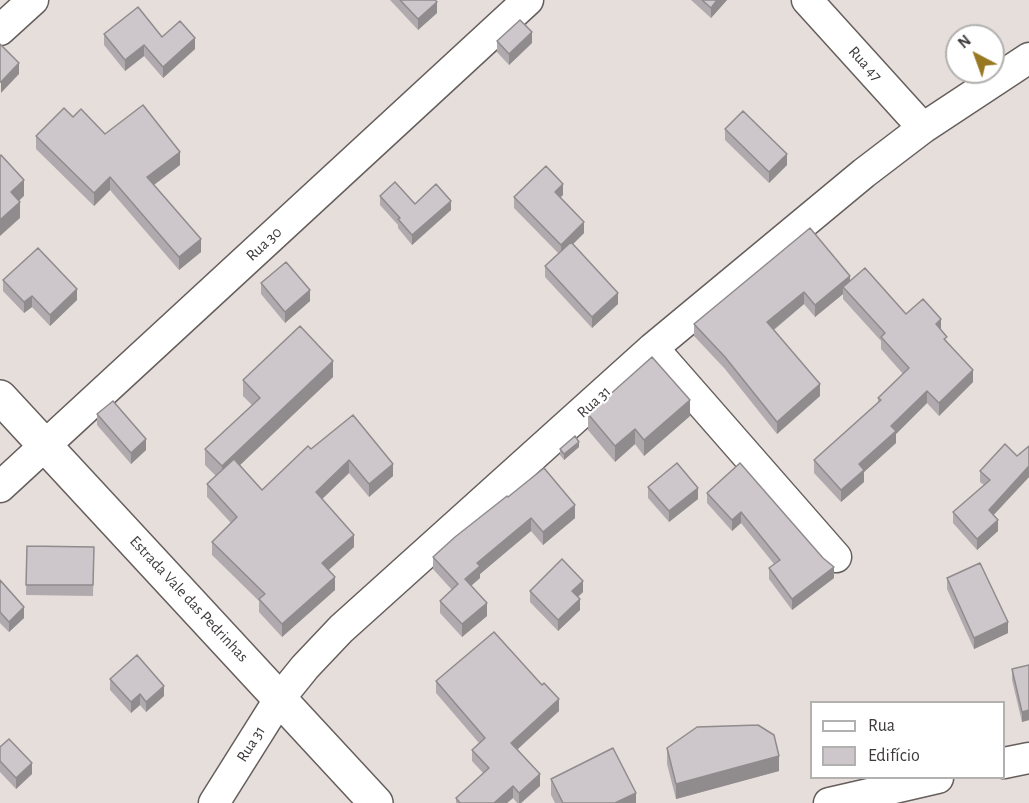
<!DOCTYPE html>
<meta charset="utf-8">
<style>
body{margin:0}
#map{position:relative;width:1029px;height:803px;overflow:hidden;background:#e5dedb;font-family:"Alegreya Sans",sans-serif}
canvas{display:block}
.legend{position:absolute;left:810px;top:701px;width:195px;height:78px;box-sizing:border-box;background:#fff;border:2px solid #b2b1b0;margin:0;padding:8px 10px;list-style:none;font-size:18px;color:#3e3b3a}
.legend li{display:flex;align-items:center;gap:12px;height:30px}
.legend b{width:30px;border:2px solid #b2b1b0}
.north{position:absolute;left:945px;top:24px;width:60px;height:60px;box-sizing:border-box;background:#fff;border:2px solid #b2b1b0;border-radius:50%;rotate:319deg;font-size:16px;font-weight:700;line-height:24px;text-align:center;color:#3e3b3a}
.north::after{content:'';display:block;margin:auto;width:21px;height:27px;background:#987821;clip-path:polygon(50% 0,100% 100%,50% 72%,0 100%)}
</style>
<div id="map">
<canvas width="1029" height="803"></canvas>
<ul class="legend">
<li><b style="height:8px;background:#fff"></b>Rua</li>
<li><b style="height:16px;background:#cdc6ca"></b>Edifício</li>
</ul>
<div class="north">N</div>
</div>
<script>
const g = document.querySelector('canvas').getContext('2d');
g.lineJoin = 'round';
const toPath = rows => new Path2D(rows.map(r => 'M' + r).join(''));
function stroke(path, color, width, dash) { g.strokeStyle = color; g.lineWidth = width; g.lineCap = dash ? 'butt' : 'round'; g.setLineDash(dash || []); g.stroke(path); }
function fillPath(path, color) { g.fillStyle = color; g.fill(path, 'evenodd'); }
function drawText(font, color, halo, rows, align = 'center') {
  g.font = font + ' "Alegreya Sans",sans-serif'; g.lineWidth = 4.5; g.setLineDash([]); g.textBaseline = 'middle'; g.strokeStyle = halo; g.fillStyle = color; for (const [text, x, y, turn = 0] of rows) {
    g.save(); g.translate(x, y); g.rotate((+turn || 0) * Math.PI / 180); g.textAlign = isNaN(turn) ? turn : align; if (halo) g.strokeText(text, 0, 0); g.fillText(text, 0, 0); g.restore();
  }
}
const street = toPath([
 [807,0,923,128],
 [0,30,33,0],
 [653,348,836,557],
 [0,487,528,0],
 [1004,763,1029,758],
 [214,803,280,698,305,667,341,629,653,348,864,173,923,128,1029,58],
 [829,803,938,778]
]);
const secondary = toPath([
 [0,397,376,803]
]);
stroke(street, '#655e5c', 33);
stroke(secondary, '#655e5c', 36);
stroke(street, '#fff', 30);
stroke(secondary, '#fff', 33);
fillPath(toPath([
 [390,0,436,0,436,1,437,13,418,30],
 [691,0,727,0,711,18],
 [104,34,162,37,195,49,163,78,144,56,125,71,104,45],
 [497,41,532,43,509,65,497,52],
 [73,117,105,134,180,165,154,185,201,252,179,270,110,190,94,206,36,149,36,136],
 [725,129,787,165,769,183,725,140],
 [563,195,560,197,584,233,573,244,618,304,592,328,545,277,545,266,559,254,514,208,514,197],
 [380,196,415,204,451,210,412,245,398,228,398,225,380,205],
 [810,228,850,281,906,314,941,330,947,342,973,382,939,416,927,403,896,434,896,443,864,472,864,482,841,502,814,473,814,460,878,402,878,398,903,374,881,349,881,341,843,299,843,294,815,317,804,304,774,330,820,396,777,434,725,369,694,336,694,324],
 [3,280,77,300,50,326,32,307,24,313,3,291],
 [261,283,310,301,285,323,261,294],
 [333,377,240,465,262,490,353,415,393,476,369,497,349,473,322,499,354,547,328,570,335,590,282,637,259,612,259,601,212,555,212,542,231,523,207,497,207,484,216,476,205,465,205,449,252,405,243,396,243,380],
 [97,414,146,450,131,464,97,425],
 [588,414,690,416,644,456,635,444,615,462,588,430],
 [1029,446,1029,477,993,515,998,531,977,550,953,523,953,512,984,485,980,482,980,471,1017,456],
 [579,447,564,460,560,455,560,449],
 [740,463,834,578,792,610,769,579,769,568,774,564,741,523,732,531,707,503,707,493],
 [648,487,698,499,669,522,648,498],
 [508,497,575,518,543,545,531,531,480,574,480,578,471,586,487,616,462,637,440,613,440,601,452,590,433,569,433,557],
 [27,546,94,547,93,596,26,595],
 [947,578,1008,633,974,649,947,589],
 [0,580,24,618,9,632,0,623],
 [530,591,583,592,578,597,580,610,558,631,530,602],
 [1029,665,1029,720,1022,722,1012,680,1012,669],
 [110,679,164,696,146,712,140,705,131,713,110,690],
 [436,681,559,711,517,750,540,786,521,803,517,803,513,798,507,803,456,803,456,798,483,773,472,761,472,750,479,743,436,693],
 [0,747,32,774,16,789,0,772],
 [667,748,779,771,676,799,667,764],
 [551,779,636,803,555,803,551,795]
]), '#b0aaae');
fillPath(toPath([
 [717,0,727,0,711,18,711,8],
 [437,2,437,13,418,30,418,19],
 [532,32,532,43,509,65,509,54],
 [195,38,195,49,163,78,163,67],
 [144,45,144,56,125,71,125,60],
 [19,63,19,74,1,93,1,82],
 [180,152,180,165,147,190,147,177],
 [787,154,787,165,769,183,769,172],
 [110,177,110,190,94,206,94,193],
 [24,180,24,196,11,208,11,192],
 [563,184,563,195,555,203,555,192],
 [451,201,451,210,412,245,412,235],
 [20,202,20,218,0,236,0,220],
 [584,222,584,233,561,256,561,245],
 [201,239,201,252,179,270,179,257],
 [850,276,850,288,843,287,843,294,815,317,815,305],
 [77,289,77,300,50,326,50,315],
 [310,290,310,301,285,323,285,312],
 [804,292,804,304,767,335,767,322],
 [618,293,618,304,592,328,592,317],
 [32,296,32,307,24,313,24,302],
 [941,319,941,332,936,324],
 [333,361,333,377,222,482,222,466],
 [973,370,973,382,939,416,939,403],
 [820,384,820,396,777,434,777,422],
 [927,391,927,403,896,434,896,443,864,472,864,482,841,502,841,490,859,464,891,426],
 [690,400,690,416,644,456,644,440],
 [635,429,635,444,615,462,615,446],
 [146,439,146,450,131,464,131,453],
 [579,442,579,447,564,460,564,454],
 [349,460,349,473,316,505,316,492],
 [393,464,393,476,369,497,369,484],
 [1029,466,1029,477,989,520,989,510],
 [698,488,698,499,669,522,669,511],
 [575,505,575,518,543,545,543,532],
 [741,512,741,523,732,531,732,520],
 [531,518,531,531,480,574,480,578,465,591,465,579,477,563],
 [998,520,998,531,977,550,977,539],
 [354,535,354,547,322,576,322,563],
 [834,567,834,578,792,610,792,599],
 [335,577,335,590,282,637,282,624],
 [583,581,583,592,572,602,572,591],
 [580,599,580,610,558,631,558,620],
 [487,603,487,616,462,637,462,624],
 [24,607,24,618,9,632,9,622],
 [1008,622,1008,633,974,649,974,638],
 [164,686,164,696,146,712,146,702],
 [140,694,140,705,131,713,131,702],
 [559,699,559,711,511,755,511,743],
 [1029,710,1029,720,1022,722,1022,712],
 [779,756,779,771,676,799,676,784],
 [32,763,32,774,16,789,16,778],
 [540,774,540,786,521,803,519,803,519,793],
 [513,786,513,798,507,803,494,803],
 [636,793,636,803,615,803]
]), '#908b8d');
const building = toPath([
 [400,0,435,0,437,2,418,19,400,0],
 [702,0,717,0,711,8,702,0],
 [138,7,162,37,180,21,195,38,163,67,144,45,125,60,104,34,138,7],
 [520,20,532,32,509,54,497,41,520,20],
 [0,44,19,63,1,82,0,82,0,44],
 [143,105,180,152,147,177,201,239,179,257,110,177,94,193,36,136,64,108,73,117,81,109,105,134,143,105],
 [743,111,787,154,769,172,725,129,743,111],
 [1,155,24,180,11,192,20,202,0,220,0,156,1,155],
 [546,166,563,184,555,192,584,222,561,245,514,197,546,166],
 [395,182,415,204,436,184,451,201,412,235,398,219,400,218,380,196,395,182],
 [810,228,850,276,815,305,804,292,767,322,820,384,777,422,725,357,694,324,810,228],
 [571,242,618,293,592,317,545,266,571,242],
 [38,248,77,289,50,315,32,296,24,302,3,280,38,248],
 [286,262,310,290,285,312,261,283,286,262],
 [865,268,906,314,923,299,941,319,936,324,947,337,944,339,973,370,939,403,927,391,891,426,896,431,859,464,864,470,841,490,814,460,881,400,878,398,909,368,881,337,885,333,843,287,865,268],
 [300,326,333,361,222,466,205,449,260,398,243,380,300,326],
 [652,357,690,400,644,440,635,429,615,446,588,414,652,357],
 [113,401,146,439,131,453,97,414,113,401],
 [353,415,393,464,369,484,349,460,316,492,354,535,322,563,335,577,282,624,259,599,265,594,212,542,237,517,207,484,234,459,262,490,308,446,311,449,353,415],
 [575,436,579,442,564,454,560,449,575,436],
 [1005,444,1017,456,1029,446,1029,466,989,510,998,520,977,539,953,512,990,480,980,471,1005,444],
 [677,463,698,488,669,511,648,487,677,463],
 [740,463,823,558,834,567,792,599,769,568,780,560,741,512,732,520,707,493,740,463],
 [544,468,575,505,543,532,531,518,477,563,480,566,465,579,487,603,462,624,440,601,458,584,433,557,455,537,507,496,508,497,544,468],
 [27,546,94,547,93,585,26,585,27,546],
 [562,559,583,581,572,591,580,599,558,620,530,591,562,559],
 [980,563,1008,622,974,638,947,578,980,563],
 [0,580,24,607,9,622,0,612,0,580],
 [494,632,542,685,544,683,559,699,511,743,540,774,519,793,513,786,494,803,460,803,456,798,489,768,472,750,485,738,436,681,494,632],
 [137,655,164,686,146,702,140,694,131,702,110,679,137,655],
 [1029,665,1029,710,1022,712,1012,669,1029,665],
 [758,725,774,735,779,756,676,784,667,748,697,727,758,725],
 [9,739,32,763,16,778,0,761,0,747,9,739],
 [613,748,636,793,615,803,563,803,551,779,613,748]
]);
fillPath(building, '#cdc6ca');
stroke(building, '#908b8d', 1.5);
drawText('16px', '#3e3b3a', '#fff', [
 ["Rua 47",865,64,48],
 ["Rua 30",264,244,-43],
 ["Rua 31",594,402,-42],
 ["Estrada Vale das Pedrinhas",189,599,47],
 ["Rua 31",251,744,-58]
]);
</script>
